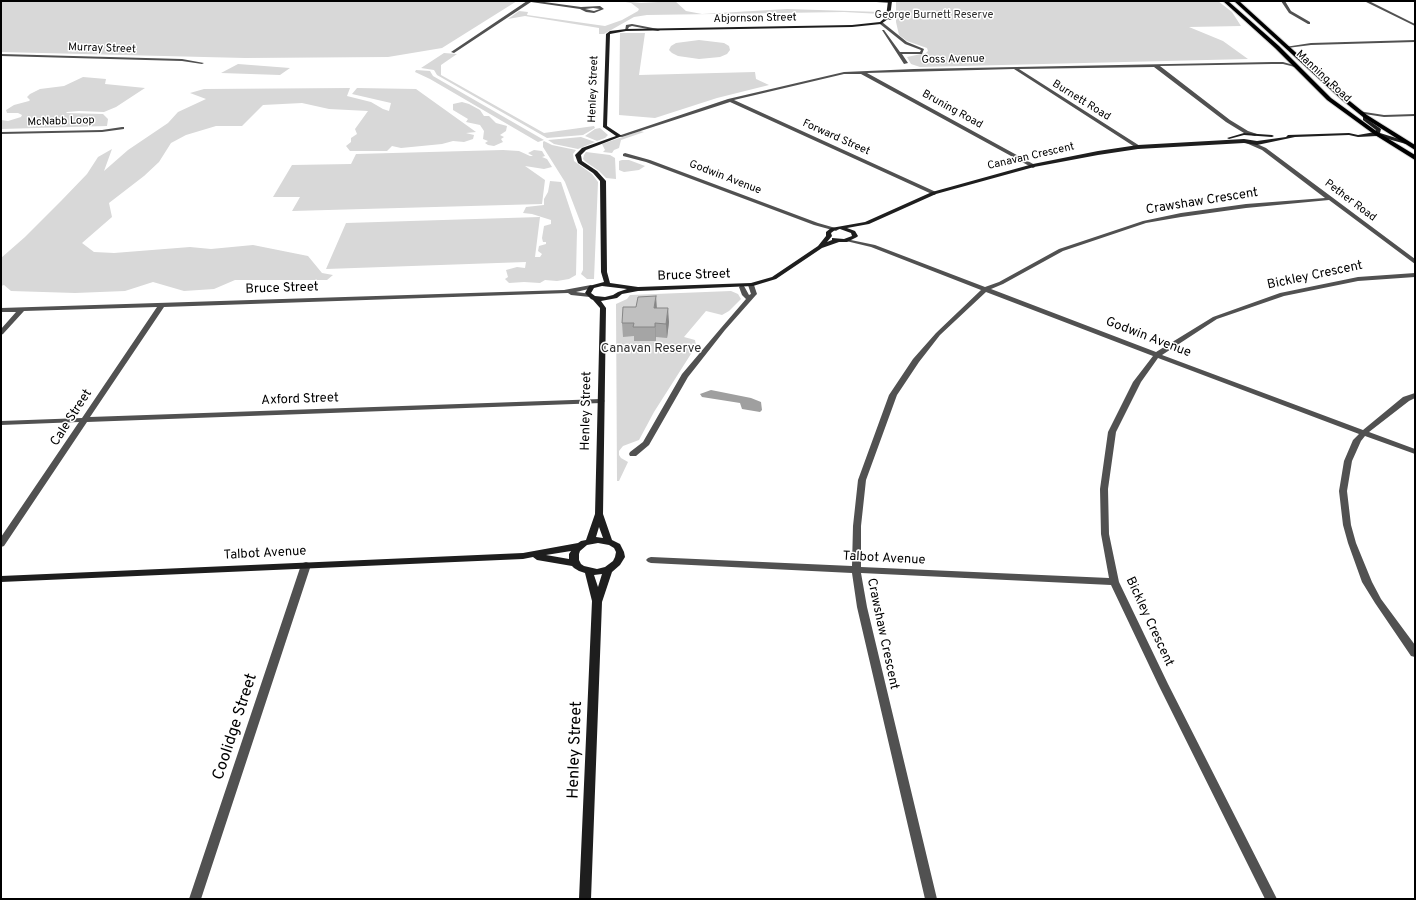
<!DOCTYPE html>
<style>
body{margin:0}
#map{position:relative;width:1416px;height:900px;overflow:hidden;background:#fff;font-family:Overpass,sans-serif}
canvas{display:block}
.frame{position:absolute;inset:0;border:2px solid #000;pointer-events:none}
</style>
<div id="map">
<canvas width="1416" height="900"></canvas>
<div class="frame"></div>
</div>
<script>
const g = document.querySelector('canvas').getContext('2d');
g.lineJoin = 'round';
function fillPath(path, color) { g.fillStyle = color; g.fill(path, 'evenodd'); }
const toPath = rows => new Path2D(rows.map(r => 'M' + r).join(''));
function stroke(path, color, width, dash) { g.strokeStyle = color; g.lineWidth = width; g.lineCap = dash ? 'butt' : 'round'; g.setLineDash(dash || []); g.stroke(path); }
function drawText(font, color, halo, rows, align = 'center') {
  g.font = font + ' Overpass,sans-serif'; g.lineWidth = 3; g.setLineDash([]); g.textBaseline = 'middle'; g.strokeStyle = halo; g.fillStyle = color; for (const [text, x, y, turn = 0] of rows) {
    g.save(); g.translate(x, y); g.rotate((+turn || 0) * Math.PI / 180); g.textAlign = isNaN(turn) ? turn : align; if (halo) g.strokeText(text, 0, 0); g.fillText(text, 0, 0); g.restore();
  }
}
fillPath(toPath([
 [1,1,517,1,442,48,388,57,245,58,1,52],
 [620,1,641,3,675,1,686,11,702,14,787,9,881,12,881,14,844,12,647,15,634,17,604,34,599,34,599,28,587,26,525,16,508,19,519,11,528,12,527,15,605,26,622,20,638,11,639,9,631,3],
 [896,1,1218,1,1232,12,1241,26,1189,27,1223,41,1248,59,920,67,911,64,907,57,926,53,928,51,927,48,907,41,899,35,896,22],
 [620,33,645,33,639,75,755,72,756,79,769,85,717,98,655,118,619,115],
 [699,40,724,43,729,46,730,50,727,54,720,57,699,59,678,56,672,53,669,50,671,46,676,43],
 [444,53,457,54,441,65,441,75,544,133,594,126,595,128,583,135,547,138,437,75,434,70,421,68],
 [238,64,290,68,280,75,221,73],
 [416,70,430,71,433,76,544,140,538,142,430,79,415,72],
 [83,77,106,79,105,84,145,88,116,107,104,112,79,111,67,112,66,113,103,114,108,119,107,126,1,129,1,120,8,121,21,117,22,115,18,113,7,113,6,110,14,105,29,101,30,100,27,97,30,94,40,89,64,86],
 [350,88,347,96,371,102,383,109,389,111,391,103,352,94,357,88,416,89,476,132,466,133,474,135,473,139,464,142,453,141,442,144,401,148,392,146,387,151,350,151,346,146,351,142,351,138,357,134,355,129,368,111,329,109,302,103,263,105,242,126,216,126,186,135,171,143,159,162,144,176,109,203,112,217,82,243,94,252,114,253,190,247,211,249,253,245,308,256,322,273,333,275,327,280,235,280,214,289,184,291,153,282,125,291,75,293,11,291,4,285,1,286,1,258,25,237,61,201,87,174,98,157,112,149,104,171,128,150,168,123,178,112,206,99,190,93,204,89],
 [462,102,469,104,480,110,484,116,489,116,496,123,507,126,506,131,500,135,504,137,501,139,503,142,494,146,488,145,485,143,488,141,483,139,484,131,480,125,466,122,468,119,453,110,453,104],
 [600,128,608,135,605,138,597,141,585,136,595,129],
 [640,131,644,132,621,140,619,148,614,150,612,153,603,152,605,150,602,144],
 [581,137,595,142,578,149,554,144,548,140],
 [544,141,552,145,576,150,573,154,574,161,592,174,598,182,594,279,587,279,581,274,583,270,583,229,565,182,543,147,543,142],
 [503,150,519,151,530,156,533,156,528,153,534,150,542,151,545,156,542,157,547,159,552,167,544,169,525,166,545,180,542,204,292,211,300,197,273,197,292,165,351,164,356,154],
 [586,152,610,155,615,158,616,179,606,178,599,171,586,162,583,159,584,155],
 [622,160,629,160,645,166,639,170,624,172,619,170,619,161],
 [550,181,561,182,577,230,576,275,569,279,557,281,545,280,540,283,524,282,509,283,505,279,508,277,506,270,517,267,525,268,526,262,326,269,346,223,540,217,535,257,540,257,542,254,538,251,539,246,546,244,546,242,543,242,542,238,544,226,551,224,551,220,532,214,523,213,526,207,544,205,544,199,548,192],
 [731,291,738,294,741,299,729,311,722,315,706,311,684,337,695,340,696,346,654,412,639,440,623,446,619,451,619,455,621,458,628,462,619,481,617,481,616,304,627,299,630,295]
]), '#d8d8d8');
fillPath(toPath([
 [711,390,751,398,761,402,762,410,760,412,742,409,740,403,702,397,700,394]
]), '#9f9f9f');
const primary = toPath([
 [1223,1,1228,1,1279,46,1331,98,1379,133,1415,155,1415,160,1375,135,1327,100,1275,48,1223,1],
 [1234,1,1239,1,1346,98,1367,115,1415,145,1415,150,1363,117,1342,100,1234,1]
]);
stroke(primary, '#dbdbdb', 2);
fillPath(toPath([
 [527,1,537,1,581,7,600,6,604,9,594,13,586,12,580,9,531,2,454,53,451,52,527,1],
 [593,8,600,9,594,11,585,9,593,8],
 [721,1,736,1,734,2,721,1],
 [863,1,890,1,892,2,890,3,863,1],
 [1281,1,1285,1,1291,11,1310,22,1310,24,1308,24,1289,13,1281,1],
 [1364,1,1369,1,1415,24,1415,26,1364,1],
 [880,22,882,22,907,42,924,49,922,54,902,54,908,63,904,64,882,30,884,30,900,52,920,52,921,50,905,44,880,24,880,22],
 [632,24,658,29,660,30,658,31,632,26,629,27,627,31,625,31,626,25,632,24],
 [1415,40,1415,42,1311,45,1287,48,1285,47,1311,43,1415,40],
 [1,54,182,59,204,63,202,64,182,61,1,56,1,54],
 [1272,62,1283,62,1297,66,1295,67,1283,64,1272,64,1160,66,1230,120,1248,131,1257,134,1257,135,1255,136,1244,133,1226,122,1154,67,1019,69,1140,146,1140,148,1138,149,1014,69,867,73,1035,165,1035,167,1033,168,861,74,844,74,734,100,936,192,936,194,934,195,730,102,622,137,618,136,728,99,844,72,914,69,1272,62],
 [1358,111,1384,115,1415,114,1415,116,1384,117,1358,113,1358,111],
 [122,127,124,127,124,129,102,132,1,134,1,132,102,130,122,127],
 [1248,140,1266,148,1415,259,1415,264,1329,200,1246,208,1181,217,1146,223,1063,251,1003,284,991,289,1156,352,1213,317,1280,293,1358,277,1415,273,1415,277,1358,281,1284,296,1217,319,1162,355,1363,430,1403,397,1415,393,1415,398,1409,401,1369,432,1415,449,1415,454,1365,436,1361,441,1352,461,1347,491,1351,525,1356,543,1372,582,1381,599,1415,645,1415,657,1411,656,1375,603,1362,582,1348,543,1343,525,1339,491,1344,461,1353,440,1359,434,1158,358,1141,382,1116,432,1108,489,1109,534,1119,582,1168,684,1277,899,1265,899,1158,684,1111,585,861,573,867,607,937,899,925,899,857,607,852,573,651,563,648,562,646,560,648,558,651,557,852,566,853,526,858,480,889,395,913,359,936,333,981,290,871,247,846,241,846,239,875,245,985,287,999,282,1059,249,1143,221,1181,213,1246,204,1325,198,1262,150,1246,143,1245,142,1248,140],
 [986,292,1153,356,1133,382,1108,432,1100,489,1101,534,1109,578,861,567,861,526,866,480,897,395,919,362,940,335,986,292],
 [625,153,650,160,818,223,839,229,836,231,814,225,646,162,623,156,623,154,625,153],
 [751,283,754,285,757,294,756,295,725,330,688,377,649,445,636,456,630,456,629,454,630,452,643,442,682,374,721,328,746,299,742,295,739,287,740,286,744,286,749,295,751,294,748,285,751,283],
 [591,285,594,287,593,288,576,292,592,294,592,296,590,297,571,295,568,293,164,307,90,417,601,399,605,401,601,403,87,422,4,546,1,547,1,537,79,422,1,425,1,421,82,418,157,307,24,311,3,334,1,335,1,329,16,312,1,312,1,308,564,290,591,285],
 [306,562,309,563,311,565,201,899,189,899,301,565,303,563,306,562]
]), '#515151');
fillPath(toPath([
 [888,1,892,1,890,17,892,19,890,20,888,19,881,24,852,27,626,31,610,34,607,126,622,136,586,150,581,155,582,161,597,171,606,181,607,272,610,283,638,287,751,283,772,277,818,246,826,236,826,232,831,228,865,222,932,192,1033,164,1098,151,1138,145,1244,139,1257,141,1286,137,1288,135,1349,133,1358,135,1375,132,1376,130,1363,120,1363,116,1365,115,1367,116,1367,119,1381,129,1380,133,1409,142,1406,144,1377,136,1358,137,1349,135,1295,137,1257,145,1244,143,1138,149,1098,155,1034,167,936,194,869,224,847,228,855,231,858,236,857,237,847,242,839,242,822,248,776,279,753,286,638,291,622,294,617,298,601,301,606,308,603,514,612,540,620,544,624,552,625,557,620,565,612,572,602,602,591,899,579,899,592,601,585,573,579,571,574,568,572,566,537,560,533,557,523,559,1,582,1,576,523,553,578,543,581,541,586,540,595,514,600,308,593,300,591,299,585,293,589,286,604,282,601,272,600,181,593,173,578,163,575,155,582,148,616,136,603,127,606,34,610,31,626,29,852,25,880,22,886,17,888,1],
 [840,229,851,233,852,236,844,239,832,238,832,240,827,242,832,236,831,233,835,230,840,229],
 [602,286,627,289,618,292,613,295,605,297,595,296,591,293,594,288,602,286],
 [599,527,603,538,596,537,599,527],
 [598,543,609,545,614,548,616,552,615,557,613,561,605,567,597,569,584,566,581,564,579,560,579,554,580,551,587,545,598,543],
 [571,551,569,554,569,559,546,555,571,551],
 [602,574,598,587,594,575,602,574],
 [1244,133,1272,135,1274,136,1272,137,1244,135,1229,139,1227,138,1244,133]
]), '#1e1e1e');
fillPath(primary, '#000');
fillPath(toPath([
 [657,308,669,322,667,338,656,337,656,341,634,341,634,336,623,337,622,323]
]), '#a5a5a5');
fillPath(toPath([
 [656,296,657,309,654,308],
 [668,308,669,322,667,338,666,324],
 [655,323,656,337,656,341,655,327]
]), '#868686');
const building = toPath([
 [656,296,654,308,668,308,666,324,655,323,655,327,633,327,634,323,622,323,623,307,636,307,638,297,656,296]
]);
fillPath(building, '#c0c0c0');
stroke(building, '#868686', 1);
drawText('11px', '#2f2f2f', '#fff', [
 ["George Burnett Reserve",934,16]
]);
drawText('11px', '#000', '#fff', [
 ["Abjornson Street",755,19,-1],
 ["Murray Street",102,49,2],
 ["Goss Avenue",953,60,-1],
 ["Manning Road",1323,77,43],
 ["Henley Street",594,89,-88],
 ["Burnett Road",1081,101,32],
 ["Bruning Road",952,110,29],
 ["McNabb Loop",61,122,-2],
 ["Forward Street",836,138,24],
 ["Canavan Crescent",1031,157,-13],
 ["Godwin Avenue",725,178,21],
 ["Pether Road",1350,201,37]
]);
drawText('13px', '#000', '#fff', [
 ["Crawshaw Crescent",1202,202,-9],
 ["Bruce Street",694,276,-2],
 ["Bickley Crescent",1315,276,-12],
 ["Bruce Street",282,289,-2],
 ["Godwin Avenue",1148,338,21],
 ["Axford Street",300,400,-2],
 ["Henley Street",587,411,-89],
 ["Cale Street",72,418,-57],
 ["Talbot Avenue",265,554,-3],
 ["Talbot Avenue",884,559,3],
 ["Bickley Crescent",1149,622,65],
 ["Crawshaw Crescent",882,634,78]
]);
drawText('13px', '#2f2f2f', '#fff', [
 ["Canavan Reserve",651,349]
]);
drawText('16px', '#000', '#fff', [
 ["Coolidge Street",236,727,-72],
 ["Henley Street",576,750,-88]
]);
</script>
